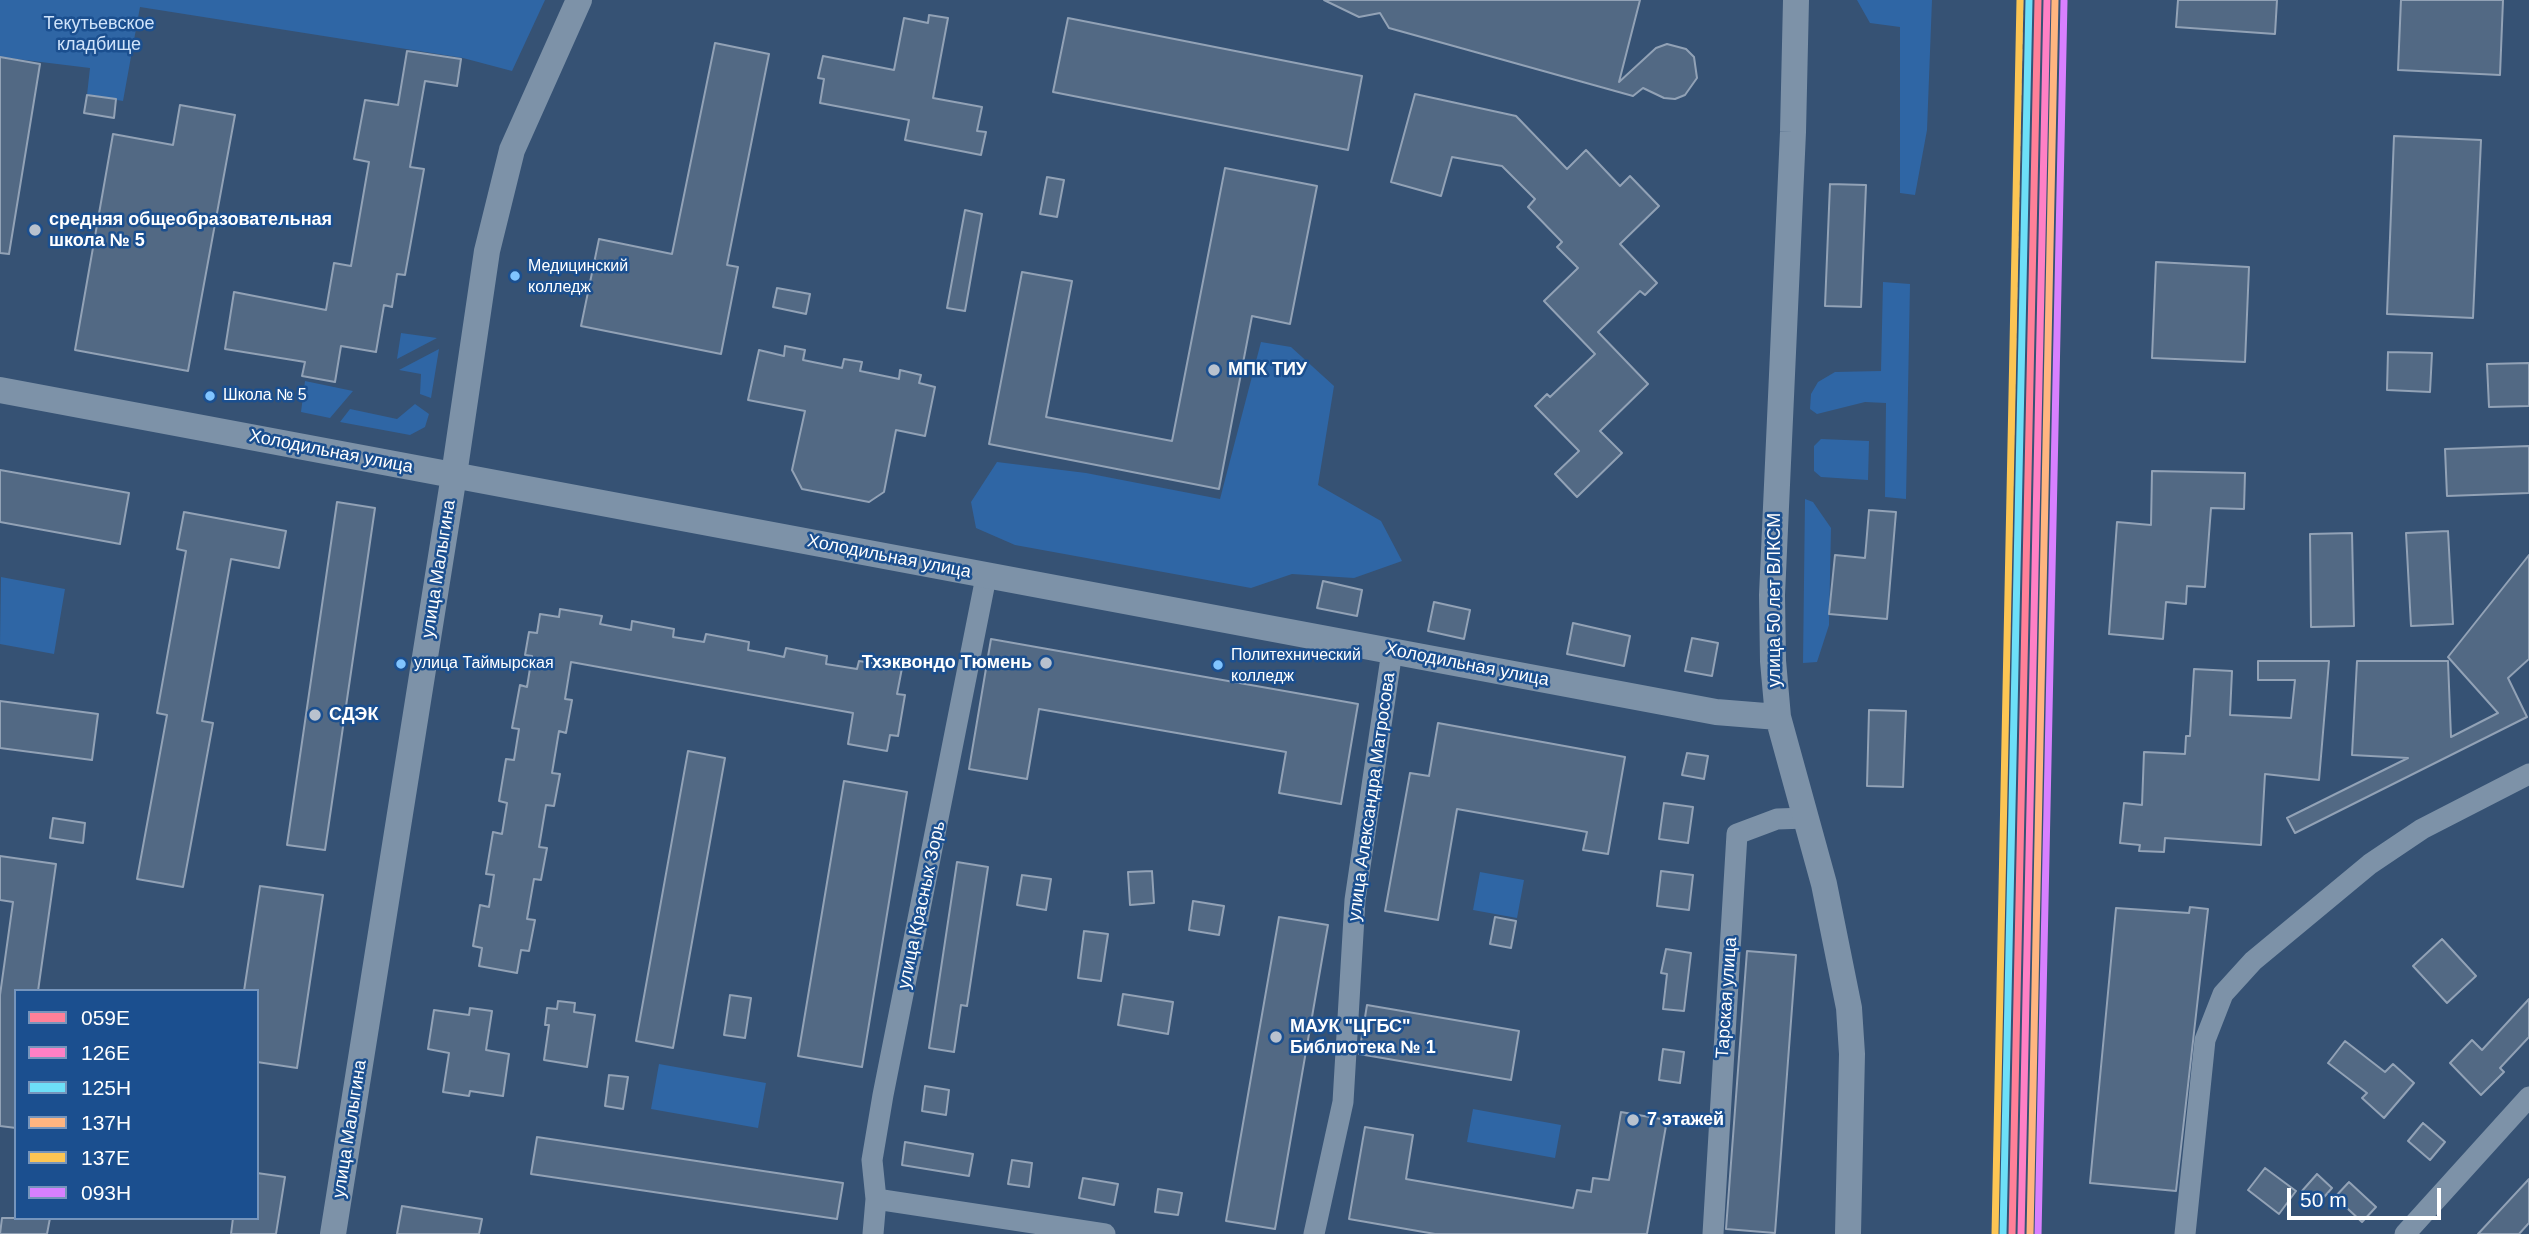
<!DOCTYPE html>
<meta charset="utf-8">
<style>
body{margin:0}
#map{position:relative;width:2529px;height:1234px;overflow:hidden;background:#365274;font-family:Helvetica,sans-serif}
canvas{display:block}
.legend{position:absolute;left:14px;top:989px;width:245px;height:231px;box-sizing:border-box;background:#1b4f8f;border:2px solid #7695bc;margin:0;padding:9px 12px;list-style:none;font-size:21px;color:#fff}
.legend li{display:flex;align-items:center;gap:14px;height:35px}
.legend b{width:35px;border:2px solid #7695bc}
.scale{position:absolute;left:2287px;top:1188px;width:154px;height:32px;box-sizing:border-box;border:4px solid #fff;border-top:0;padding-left:9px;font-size:21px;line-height:24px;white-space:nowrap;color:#fff;-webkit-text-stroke:5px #1b4f8f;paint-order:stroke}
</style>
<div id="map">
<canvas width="2529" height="1234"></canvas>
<ul class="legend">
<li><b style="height:9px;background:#ff8098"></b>059Е</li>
<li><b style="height:9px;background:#ff80c5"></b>126Е</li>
<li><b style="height:9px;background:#6ddff8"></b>125Н</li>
<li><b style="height:9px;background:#ffb580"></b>137Н</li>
<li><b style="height:9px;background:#fcc553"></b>137Е</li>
<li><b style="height:9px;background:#d880ff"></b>093Н</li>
</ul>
<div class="scale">50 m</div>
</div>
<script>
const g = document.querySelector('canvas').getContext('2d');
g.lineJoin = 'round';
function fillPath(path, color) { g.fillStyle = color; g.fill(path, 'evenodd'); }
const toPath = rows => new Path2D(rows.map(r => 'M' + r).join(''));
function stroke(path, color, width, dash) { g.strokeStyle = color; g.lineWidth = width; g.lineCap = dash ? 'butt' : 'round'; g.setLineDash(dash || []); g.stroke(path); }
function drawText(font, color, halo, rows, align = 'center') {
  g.font = font + ' Helvetica,sans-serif'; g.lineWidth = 5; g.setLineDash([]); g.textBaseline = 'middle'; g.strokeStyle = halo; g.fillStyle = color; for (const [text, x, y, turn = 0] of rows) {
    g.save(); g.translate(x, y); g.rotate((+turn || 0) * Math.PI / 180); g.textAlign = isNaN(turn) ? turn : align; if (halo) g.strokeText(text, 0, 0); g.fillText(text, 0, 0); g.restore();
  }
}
fillPath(toPath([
 [0,0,545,0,512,71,463,58,140,7,123,101,87,95,90,68,0,57],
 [1857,0,1932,0,1927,130,1915,195,1900,193,1900,27,1870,23],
 [1883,282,1910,284,1906,499,1885,497,1886,403,1865,402,1817,414,1810,409,1811,394,1818,382,1835,372,1881,371],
 [401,333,437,338,397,359],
 [1261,342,1291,347,1334,386,1318,485,1381,521,1402,561,1354,578,1292,574,1251,588,1015,545,976,528,971,502,997,462,1086,473,1220,499],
 [439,349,431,398,420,394,421,374,399,370],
 [305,381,353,391,330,418,301,412],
 [415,404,429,414,425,427,410,435,340,422,350,409,397,419],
 [1821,439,1869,441,1868,480,1821,477,1814,471,1814,446],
 [1805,499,1813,502,1831,528,1829,625,1817,662,1803,663],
 [1,577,65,589,54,654,0,644],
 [1480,872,1524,880,1517,918,1473,910],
 [659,1064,766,1083,758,1128,651,1109],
 [1473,1109,1561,1125,1555,1158,1467,1142]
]), '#2f66a5');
const building = toPath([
 [1324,0,1640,0,1619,82,1656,48,1667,44,1686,49,1694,57,1697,78,1685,95,1675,99,1664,98,1643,88,1633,96,1389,28,1380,13,1359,17,1324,0],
 [2178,0,2277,0,2275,34,2176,27,2178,0],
 [2401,0,2503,0,2500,75,2398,70,2401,0],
 [929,15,948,18,933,98,982,107,977,131,986,132,981,155,905,140,909,120,820,103,824,79,818,78,823,56,894,70,904,18,928,23,929,15],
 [1068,18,1362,76,1348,150,1053,92,1068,18],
 [715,43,769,54,727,265,738,267,721,354,581,326,599,239,672,254,715,43],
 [407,51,461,59,457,86,425,81,410,167,424,169,405,275,397,274,392,307,384,305,376,352,341,346,335,382,302,376,305,362,225,349,234,292,326,310,334,263,351,266,369,162,354,159,365,100,398,105,407,51],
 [0,57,40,64,9,254,0,253,0,57],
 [1415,94,1516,116,1567,169,1586,150,1620,186,1630,176,1659,206,1620,244,1657,283,1645,295,1640,291,1598,332,1648,384,1600,431,1622,453,1577,497,1555,474,1579,451,1535,406,1547,394,1550,397,1595,354,1544,301,1578,268,1557,247,1562,242,1528,207,1535,199,1502,166,1452,157,1441,196,1391,182,1415,94],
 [87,95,116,99,114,118,84,113,87,95],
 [180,105,235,115,188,371,75,350,113,134,173,145,180,105],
 [2394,136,2481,140,2473,318,2387,314,2394,136],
 [1225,168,1317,186,1290,324,1252,316,1219,489,989,444,1022,272,1072,281,1046,417,1172,441,1225,168],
 [1047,177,1064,180,1057,217,1040,214,1047,177],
 [1830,184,1866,185,1861,307,1825,306,1830,184],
 [965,210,982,214,965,311,947,308,965,210],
 [2156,262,2249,267,2245,362,2152,358,2156,262],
 [777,288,810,294,806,314,773,307,777,288],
 [785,346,805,350,803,360,842,368,844,359,862,362,860,371,899,379,900,370,921,375,919,383,935,387,925,436,896,430,884,492,869,502,802,489,792,470,805,411,748,400,759,350,784,356,785,346],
 [2388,352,2432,353,2430,392,2387,390,2388,352],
 [2529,363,2529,406,2489,407,2487,364,2529,363],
 [2529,446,2529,493,2447,496,2445,449,2529,446],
 [0,470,129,493,120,544,0,522,0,470],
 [2152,471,2245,473,2244,509,2211,508,2205,587,2187,586,2186,604,2166,602,2163,639,2109,634,2117,522,2151,525,2152,471],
 [337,502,375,508,325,850,287,845,337,502],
 [1869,510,1896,512,1887,619,1829,614,1835,555,1865,558,1869,510],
 [184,512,286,531,279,568,231,559,202,721,213,723,183,887,137,879,167,715,157,713,186,551,177,549,184,512],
 [2448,531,2453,624,2411,626,2406,533,2448,531],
 [2352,533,2354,626,2311,627,2310,534,2352,533],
 [2529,555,2529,659,2508,678,2527,717,2295,833,2287,818,2408,758,2352,755,2357,661,2448,661,2451,737,2498,713,2448,657,2529,555],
 [1323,581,1362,590,1357,616,1317,608,1323,581],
 [1434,602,1470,610,1464,639,1428,631,1434,602],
 [560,609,602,616,600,624,631,630,632,621,674,629,673,637,704,642,706,634,749,642,748,650,765,653,784,657,786,648,827,656,826,664,857,669,859,661,902,668,897,694,905,695,898,736,890,735,887,751,848,744,853,713,571,662,565,699,572,700,566,733,559,731,552,773,560,774,554,806,546,805,539,847,547,848,541,880,534,879,527,919,535,920,529,951,521,950,517,973,479,966,482,948,473,946,480,905,489,907,494,875,486,874,493,832,502,834,507,803,499,801,506,759,514,760,519,729,512,728,520,685,527,687,532,656,525,655,529,632,537,633,540,614,559,617,560,609],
 [1573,623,1630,636,1624,666,1567,654,1573,623],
 [1692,638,1718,643,1712,676,1685,671,1692,638],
 [991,639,1358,704,1341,804,1279,793,1286,752,1039,709,1027,779,969,769,991,639],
 [2258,661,2329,661,2319,780,2265,774,2261,845,2165,838,2164,852,2139,851,2140,845,2120,843,2124,803,2142,805,2144,752,2185,754,2186,736,2190,736,2194,669,2232,671,2230,715,2291,718,2295,680,2258,680,2258,661],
 [0,701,98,714,92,760,0,748,0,701],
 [1869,710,1906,711,1903,787,1867,786,1869,710],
 [1438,723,1625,757,1608,854,1583,850,1587,832,1457,809,1438,920,1385,911,1410,773,1429,776,1438,723],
 [688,751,725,758,673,1048,636,1041,688,751],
 [1687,753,1708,756,1704,779,1682,775,1687,753],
 [844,781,907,792,862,1067,798,1056,844,781],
 [1664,803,1693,807,1688,843,1659,839,1664,803],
 [53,818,85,823,83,843,50,838,53,818],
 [0,856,56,864,38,991,16,991,16,1128,0,1126,0,995,13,902,0,900,0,856],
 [957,862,988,867,967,1006,961,1005,954,1052,929,1048,957,862],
 [1152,871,1154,903,1130,905,1128,872,1152,871],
 [1661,871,1693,875,1689,910,1657,906,1661,871],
 [1022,875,1051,879,1046,910,1017,905,1022,875],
 [260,886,323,895,297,1068,257,1062,257,991,244,991,260,886],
 [1193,901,1224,906,1219,935,1189,930,1193,901],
 [2190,907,2208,909,2176,1191,2090,1183,2116,908,2189,913,2190,907],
 [1279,917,1328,925,1275,1229,1226,1221,1279,917],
 [1495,917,1516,921,1511,948,1490,944,1495,917],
 [1084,931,1108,934,1101,981,1078,978,1084,931],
 [2442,939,2476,976,2447,1003,2413,966,2442,939],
 [1666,949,1691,953,1684,1011,1663,1009,1667,974,1661,973,1666,949],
 [1747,951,1796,955,1775,1233,1726,1229,1747,951],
 [1123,994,1173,1002,1168,1034,1118,1025,1123,994],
 [730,995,751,998,745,1038,724,1035,730,995],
 [2529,999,2529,1037,2500,1068,2504,1072,2481,1095,2450,1063,2472,1040,2482,1050,2529,999],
 [558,1001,575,1003,574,1012,595,1015,587,1067,544,1060,549,1025,545,1025,547,1008,557,1009,558,1001],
 [1367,1005,1519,1031,1511,1080,1359,1054,1367,1005],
 [470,1008,492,1011,486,1050,509,1054,503,1096,470,1091,469,1096,443,1092,449,1053,428,1049,434,1010,469,1015,470,1008],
 [2345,1041,2385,1072,2393,1064,2414,1083,2384,1118,2362,1098,2367,1093,2328,1063,2345,1041],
 [1663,1049,1684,1052,1680,1083,1659,1080,1663,1049],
 [609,1075,628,1077,623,1109,605,1106,609,1075],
 [925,1086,949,1090,946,1115,922,1111,925,1086],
 [1621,1112,1667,1120,1647,1234,1435,1234,1349,1219,1365,1127,1413,1135,1406,1179,1573,1208,1577,1190,1591,1192,1593,1178,1609,1180,1621,1112],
 [2423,1123,2445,1142,2430,1160,2408,1141,2423,1123],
 [537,1137,843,1183,837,1219,531,1174,537,1137],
 [905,1142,973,1154,969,1176,902,1165,905,1142],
 [1012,1160,1032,1163,1029,1187,1008,1184,1012,1160],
 [2265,1168,2296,1191,2279,1214,2248,1190,2265,1168],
 [257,1173,285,1177,276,1234,231,1234,233,1218,257,1218,257,1173],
 [2317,1174,2332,1188,2317,1205,2302,1191,2317,1174],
 [1083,1178,1118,1184,1114,1205,1079,1198,1083,1178],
 [2529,1179,2529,1223,2519,1234,2478,1234,2529,1179],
 [2349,1182,2376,1207,2362,1222,2335,1197,2349,1182],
 [1158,1189,1182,1193,1178,1215,1155,1212,1158,1189],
 [402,1206,482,1219,479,1234,397,1234,402,1206],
 [2,1218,50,1218,47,1234,0,1234,2,1218]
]);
fillPath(building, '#526984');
stroke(building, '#92a2b6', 2);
stroke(toPath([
 [876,1199,1105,1234],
 [873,1234,876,1199,872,1160,883,1095,986,577],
 [1314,1234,1343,1102,1355,900,1392,651],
 [1713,1234,1737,834,1777,819,1806,818],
 [2185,1234,2205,1040,2223,994,2253,961,2370,864,2422,829,2529,774],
 [2405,1234,2529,1097]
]), '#7d92a8', 21);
stroke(toPath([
 [1796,0,1793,132,1772,595,1773,661,1778,717,1824,884,1849,1008,1852,1054,1848,1234],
 [0,390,1716,712,1778,717],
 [333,1234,454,475,487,251,512,150,579,0]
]), '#7d92a8', 26);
stroke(toPath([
 [1995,1234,2021,0]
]), '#7e92a7', 5, [12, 5]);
stroke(toPath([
 [2012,1234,2038,0]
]), '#ff8098', 7);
stroke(toPath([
 [2021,1234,2047,0]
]), '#ff80c5', 7);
stroke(toPath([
 [2003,1234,2029,0]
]), '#6ddff8', 7);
stroke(toPath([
 [2030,1234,2055,0]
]), '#ffb580', 7);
stroke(toPath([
 [1995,1234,2020,0]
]), '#fcc553', 7);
stroke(toPath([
 [2038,1234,2064,1]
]), '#d880ff', 7);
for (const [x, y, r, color] of [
 [35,230,7,"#b9c2ce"],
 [515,276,6,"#80c4ff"],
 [1214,370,7,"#b9c2ce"],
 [210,396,6,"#80c4ff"],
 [1046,663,7,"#b9c2ce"],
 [401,664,6,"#80c4ff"],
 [1218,665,6,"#80c4ff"],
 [315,715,7,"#b9c2ce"],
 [1276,1037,7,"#b9c2ce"],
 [1633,1120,7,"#b9c2ce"]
]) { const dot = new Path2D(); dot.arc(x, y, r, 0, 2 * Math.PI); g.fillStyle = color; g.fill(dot); stroke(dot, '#1b4f8f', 2.5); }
drawText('16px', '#fff', '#1b4f8f', [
 ["Медицинский",528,267],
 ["колледж",528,288],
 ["Школа № 5",223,396],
 ["Политехнический",1231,656],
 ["колледж",1231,677],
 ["улица Таймырская",414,664]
], 'left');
drawText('18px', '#cfe3fa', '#1b4f8f', [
 ["Текутьевское",99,24],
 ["кладбище",99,45]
]);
drawText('bold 18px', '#fff', '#1b4f8f', [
 ["средняя общеобразовательная",49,220],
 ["школа № 5",49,241],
 ["МПК ТИУ",1228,370],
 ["Тхэквондо Тюмень",1032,663,"right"],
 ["СДЭК",329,715],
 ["МАУК \"ЦГБС\"",1290,1027],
 ["Библиотека № 1",1290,1048],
 ["7 этажей",1647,1120]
], 'left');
drawText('18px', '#fff', '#1b4f8f', [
 ["Холодильная улица",331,452,11],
 ["Холодильная улица",889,557,11],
 ["улица Малыгина",439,569,-81],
 ["улица 50 лет ВЛКСМ",1775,600,-90],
 ["Холодильная улица",1467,665,11],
 ["улица Александра Матросова",1372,797,-82],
 ["улица Красных Зорь",922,905,-78],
 ["Тарская улица",1727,998,-86],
 ["улица Малыгина",350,1129,-81]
]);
</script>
